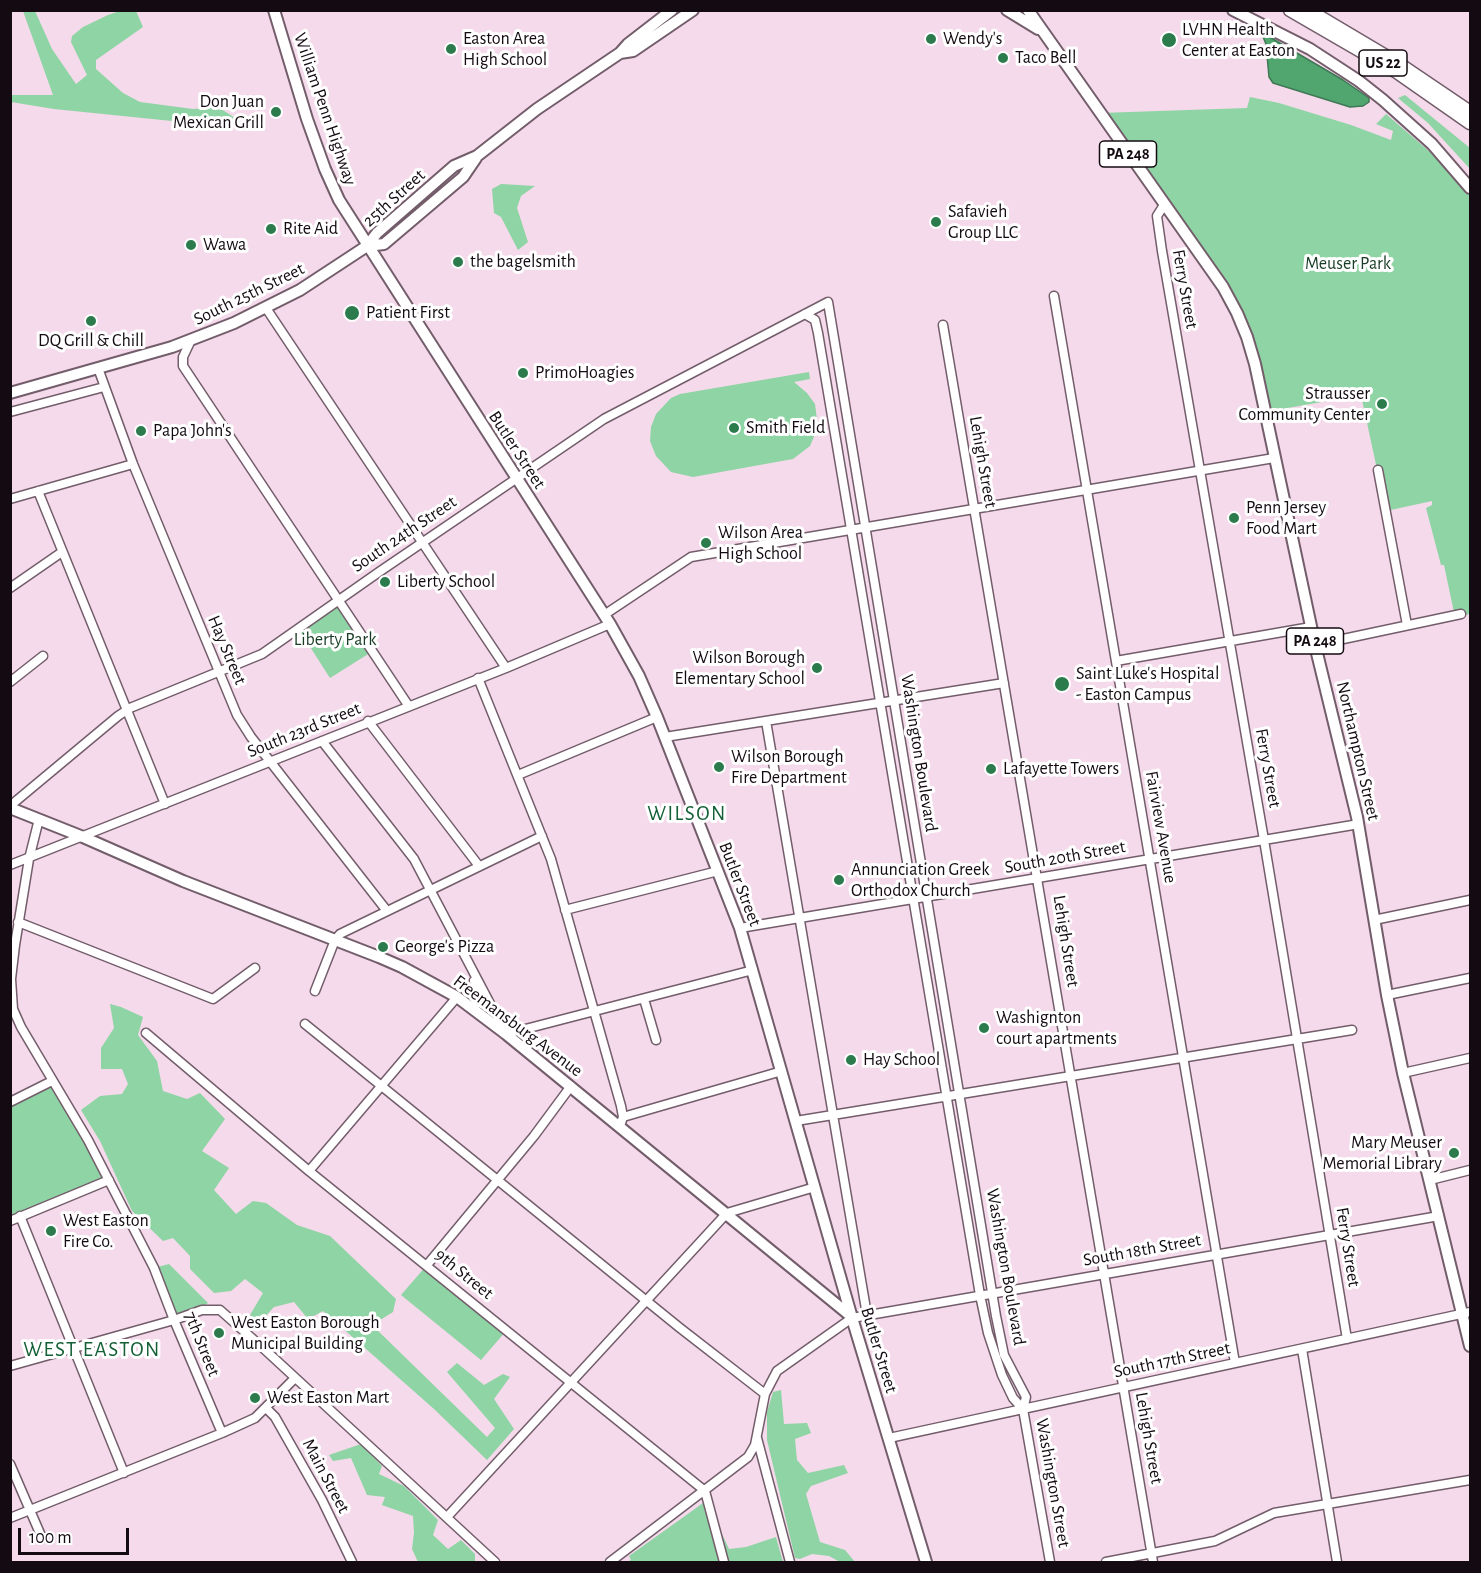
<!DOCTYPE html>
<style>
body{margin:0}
#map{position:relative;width:1481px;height:1573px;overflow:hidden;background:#f4daea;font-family:"Alegreya Sans",sans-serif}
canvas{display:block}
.frame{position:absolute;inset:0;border:12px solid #130b11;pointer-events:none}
.scale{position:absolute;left:18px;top:1528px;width:111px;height:27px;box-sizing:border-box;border:3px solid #130b11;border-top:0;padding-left:8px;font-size:18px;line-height:21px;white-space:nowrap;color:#130b11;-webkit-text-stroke:4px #fff;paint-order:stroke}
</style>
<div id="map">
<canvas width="1481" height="1573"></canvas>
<div class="frame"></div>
<div class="scale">100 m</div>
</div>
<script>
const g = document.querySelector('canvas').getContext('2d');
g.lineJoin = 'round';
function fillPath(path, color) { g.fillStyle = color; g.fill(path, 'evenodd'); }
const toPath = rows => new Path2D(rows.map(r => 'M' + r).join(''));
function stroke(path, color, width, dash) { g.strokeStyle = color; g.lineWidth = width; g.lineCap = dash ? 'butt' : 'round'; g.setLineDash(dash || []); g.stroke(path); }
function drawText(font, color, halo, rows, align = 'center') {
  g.font = font + ' "Alegreya Sans",sans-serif'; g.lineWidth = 6; g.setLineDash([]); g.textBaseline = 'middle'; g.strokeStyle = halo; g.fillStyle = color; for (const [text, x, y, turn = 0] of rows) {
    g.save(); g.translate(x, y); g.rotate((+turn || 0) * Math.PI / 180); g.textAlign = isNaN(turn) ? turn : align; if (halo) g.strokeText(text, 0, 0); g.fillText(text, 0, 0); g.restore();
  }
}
fillPath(toPath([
 [23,11,35,11,52,49,76,84,87,75,71,42,72,36,83,27,108,15,120,11,136,11,143,27,96,60,96,69,123,93,140,102,193,109,218,107,243,123,231,127,54,109,11,102,11,95,53,95],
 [1405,95,1470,148,1470,169,1428,123,1398,98],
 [1250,97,1279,103,1351,125,1391,140,1393,131,1376,124,1386,114,1445,165,1470,195,1470,614,1455,617,1444,565,1441,565,1426,508,1432,505,1432,501,1386,511,1361,395,1265,412,1241,321,1100,113,1247,108],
 [501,184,535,186,521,196,517,208,528,242,518,250,501,217,494,213,492,189],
 [809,372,810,379,794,382,807,393,815,404,818,427,810,446,793,459,693,477,671,472,656,456,650,441,651,427,656,414,671,398,680,394],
 [339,599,373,651,330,678,298,628],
 [110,1004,121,1007,143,1017,138,1035,157,1061,163,1091,187,1099,200,1093,225,1119,202,1151,229,1168,214,1190,236,1214,253,1201,266,1203,297,1225,330,1236,396,1299,393,1312,372,1325,487,1437,495,1428,447,1372,457,1363,484,1385,503,1374,510,1377,494,1399,514,1429,487,1460,434,1409,323,1311,308,1319,294,1302,274,1307,258,1324,250,1315,263,1293,245,1279,231,1291,214,1293,190,1269,190,1256,173,1238,163,1241,132,1211,100,1141,81,1110,100,1096,122,1094,128,1084,122,1069,101,1069,101,1048,114,1028],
 [52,1081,109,1180,11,1220,10,1100],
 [169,1264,208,1303,191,1314,174,1320,154,1268],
 [427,1265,506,1331,481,1360,401,1295],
 [781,1390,784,1424,807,1423,811,1433,795,1439,797,1460,808,1473,844,1465,848,1473,811,1486,806,1494,820,1542,845,1550,855,1562,840,1562,829,1556,812,1554,800,1559,795,1558,767,1440,767,1412,773,1392],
 [361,1444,382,1466,379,1474,404,1486,438,1520,433,1535,448,1549,461,1540,475,1554,475,1562,418,1562,412,1549,414,1533,413,1516,382,1505,385,1497,367,1495,351,1458,333,1461,329,1455],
 [703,1503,705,1512,722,1534,729,1549,746,1547,776,1537,783,1562,627,1562,631,1560,629,1556]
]), '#8ed4a4');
const water = toPath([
 [1261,32,1343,80,1369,98,1369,102,1363,106,1350,107,1273,83,1269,77,1266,44,1261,32]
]);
fillPath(water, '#51a670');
stroke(water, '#3e7854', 1.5);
const minor = toPath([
 [1164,205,1157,216,1162,251,1264,840,1347,1339],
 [1054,296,1235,1363],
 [266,308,506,668],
 [805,314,815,320,818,333,980,1295,988,1333,1002,1375,1013,1398,1023,1409],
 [943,325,1153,1562],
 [191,340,183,357,183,366,408,705],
 [98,368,133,464,237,715,251,737,387,911],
 [10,412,104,387],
 [1378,470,1407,625],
 [38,491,165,804],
 [10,499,133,464],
 [10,588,62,552],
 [604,615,691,557,1274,458],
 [1315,645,1461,614],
 [1116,661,1311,627],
 [478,678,551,859,621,1106,623,1117,620,1126],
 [10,682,43,656],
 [368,721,479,866],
 [766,721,867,1315],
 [665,737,1004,683],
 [322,741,414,859,506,1034,753,970],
 [518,775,657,717],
 [10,806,118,716,130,708,262,654,379,572,604,419,828,302,996,1316,1004,1355,1026,1397,1023,1409,1050,1562],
 [39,819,29,859,15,945,11,979,13,1009,21,1027,88,1140,154,1268,174,1320,222,1433],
 [10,865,506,668,610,624],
 [565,910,718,871],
 [1374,920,1470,900],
 [18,922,213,999,255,968],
 [740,928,1359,824],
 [474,981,476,994,475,1010],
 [315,991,335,940,340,934,542,836],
 [1387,995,1470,978],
 [644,999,656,1040],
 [305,1024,680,1328,765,1394],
 [146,1033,309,1171,705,1491,724,1562],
 [1403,1073,1470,1058],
 [10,1102,52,1081],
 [623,1117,782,1071],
 [796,1121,1352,1030],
 [309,1171,457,997],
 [1430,1180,1470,1170],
 [20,1216,124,1473],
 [10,1221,109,1180],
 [427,1265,534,1136,571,1086],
 [1302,1349,1337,1562],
 [10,1366,174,1320,202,1310,220,1310,263,1348,495,1562],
 [266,1408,275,1417,322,1500,352,1562],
 [757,1438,790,1562],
 [889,1438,1470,1312],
 [10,1464,42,1538],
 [447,1517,727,1213,815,1187],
 [10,1518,222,1433,255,1418,295,1378],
 [610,1562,748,1457,755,1445,765,1394,777,1371,852,1318,1439,1216],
 [1106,1562,1215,1541,1274,1513,1470,1480]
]);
const major = toPath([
 [274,10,307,119,325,169,339,200,610,624,639,676,657,717,740,928,852,1318,926,1562],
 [1007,10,1038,29],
 [1028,10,1223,287,1237,313,1247,337,1255,364,1315,645,1357,817,1387,995,1403,1073,1470,1346],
 [1233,10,1310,49,1359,81,1383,100,1432,144,1470,188],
 [620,53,633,51,693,10],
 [367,246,384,244,463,177,476,158],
 [10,393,172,347,234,323,300,290,367,246,377,233,454,166,477,156,537,109,620,53,628,44,672,10],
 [10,808,83,837,183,881,379,957,402,967,457,997,506,1034,852,1317]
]);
const highway = toPath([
 [1290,10,1397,72,1470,123],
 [1308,10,1399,64,1470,112]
]);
stroke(minor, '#735d6b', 11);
stroke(major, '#735d6b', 14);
stroke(highway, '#735d6b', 15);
stroke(minor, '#fff', 8);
stroke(major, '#fff', 10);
stroke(highway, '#fff', 12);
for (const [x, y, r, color] of [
 [931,39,6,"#2c7b4c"],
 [1169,40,8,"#2c7b4c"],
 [451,49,6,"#2c7b4c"],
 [1003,58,6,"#2c7b4c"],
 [276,112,6,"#2c7b4c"],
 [936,222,6,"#2c7b4c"],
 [271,229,6,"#2c7b4c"],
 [191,245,6,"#2c7b4c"],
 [458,262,6,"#2c7b4c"],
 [352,313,8,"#2c7b4c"],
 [91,321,6,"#2c7b4c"],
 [523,373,6,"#2c7b4c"],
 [1382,404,6,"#2c7b4c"],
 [734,428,6,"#2c7b4c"],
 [141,431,6,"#2c7b4c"],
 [1234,518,6,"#2c7b4c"],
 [706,543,6,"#2c7b4c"],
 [385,582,6,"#2c7b4c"],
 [817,668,6,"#2c7b4c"],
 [1062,684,8,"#2c7b4c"],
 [719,767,6,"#2c7b4c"],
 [991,769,6,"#2c7b4c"],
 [839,880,6,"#2c7b4c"],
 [383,947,6,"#2c7b4c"],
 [984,1028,6,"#2c7b4c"],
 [851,1060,6,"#2c7b4c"],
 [1454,1153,6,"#2c7b4c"],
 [51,1231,6,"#2c7b4c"],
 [219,1333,6,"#2c7b4c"],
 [255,1398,6,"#2c7b4c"]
]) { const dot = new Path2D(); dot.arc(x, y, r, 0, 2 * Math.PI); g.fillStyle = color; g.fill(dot); stroke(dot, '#fff', 2); }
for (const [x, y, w] of [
 [1383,63,48],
 [1128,154,57],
 [1315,641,57]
]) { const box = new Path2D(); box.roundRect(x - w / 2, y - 13, w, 26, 4.5); g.fillStyle = '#fff'; g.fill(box); stroke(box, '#130b11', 1.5); }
drawText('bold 16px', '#130b11', null, [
 ["US 22",1383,63],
 ["PA 248",1128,154],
 ["PA 248",1315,641]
]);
drawText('18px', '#130b11', '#fff', [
 ["LVHN Health",1182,30],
 ["Center at Easton",1182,51],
 ["Easton Area",463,39],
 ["High School",463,60],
 ["Wendy's",943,39],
 ["Taco Bell",1015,58],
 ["Don Juan",264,102,"right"],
 ["Mexican Grill",264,123,"right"],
 ["Safavieh",948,212],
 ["Group LLC",948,233],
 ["Rite Aid",283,229],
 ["Wawa",203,245],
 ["the bagelsmith",470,262],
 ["Patient First",366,313],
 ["DQ Grill & Chill",91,341,"center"],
 ["PrimoHoagies",535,373],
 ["Strausser",1370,394,"right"],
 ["Community Center",1370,415,"right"],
 ["Smith Field",746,428],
 ["Papa John's",153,431],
 ["Penn Jersey",1246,508],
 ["Food Mart",1246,529],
 ["Wilson Area",718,533],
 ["High School",718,554],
 ["Liberty School",397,582],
 ["Wilson Borough",805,658,"right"],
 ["Elementary School",805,679,"right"],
 ["Saint Luke's Hospital",1076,674],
 ["- Easton Campus",1076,695],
 ["Wilson Borough",731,757],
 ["Fire Department",731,778],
 ["Lafayette Towers",1003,769],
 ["Annunciation Greek",851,870],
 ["Orthodox Church",851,891],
 ["George's Pizza",395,947],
 ["Washignton",996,1018],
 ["court apartments",996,1039],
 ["Hay School",863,1060],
 ["Mary Meuser",1442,1143,"right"],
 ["Memorial Library",1442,1164,"right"],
 ["West Easton",63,1221],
 ["Fire Co.",63,1242],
 ["West Easton Borough",231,1323],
 ["Municipal Building",231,1344],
 ["West Easton Mart",267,1398]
], 'left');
drawText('18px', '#130b11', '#fff', [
 ["William Penn Highway",325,109,71],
 ["25th Street",394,198,-42],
 ["Ferry Street",1185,289,80],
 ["South 25th Street",249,294,-26],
 ["Butler Street",517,450,57],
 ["Lehigh Street",983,462,80],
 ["South 24th Street",404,534,-34],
 ["Hay Street",227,650,67],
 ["South 23rd Street",304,730,-22],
 ["Northampton Street",1358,751,77],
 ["Washington Boulevard",919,753,81],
 ["Ferry Street",1268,768,80],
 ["Fairview Avenue",1161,827,80],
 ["South 20th Street",1065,857,-10],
 ["Butler Street",740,884,69],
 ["Lehigh Street",1066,941,81],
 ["Freemansburg Avenue",518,1026,37],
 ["Ferry Street",1348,1247,81],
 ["South 18th Street",1142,1250,-10],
 ["Washington Boulevard",1006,1267,80],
 ["9th Street",464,1274,39],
 ["7th Street",202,1344,68],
 ["Butler Street",879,1350,73],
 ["South 17th Street",1172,1360,-12],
 ["Lehigh Street",1149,1438,80],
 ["Main Street",326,1476,62],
 ["Washington Street",1053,1483,80]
]);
drawText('18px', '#183c25', '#fff', [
 ["Meuser Park",1348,264],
 ["Liberty Park",335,640]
]);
g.letterSpacing = '1.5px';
drawText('21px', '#146036', '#fff', [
 ["WILSON",687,814],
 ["WEST EASTON",92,1350]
]);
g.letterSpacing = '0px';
</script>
